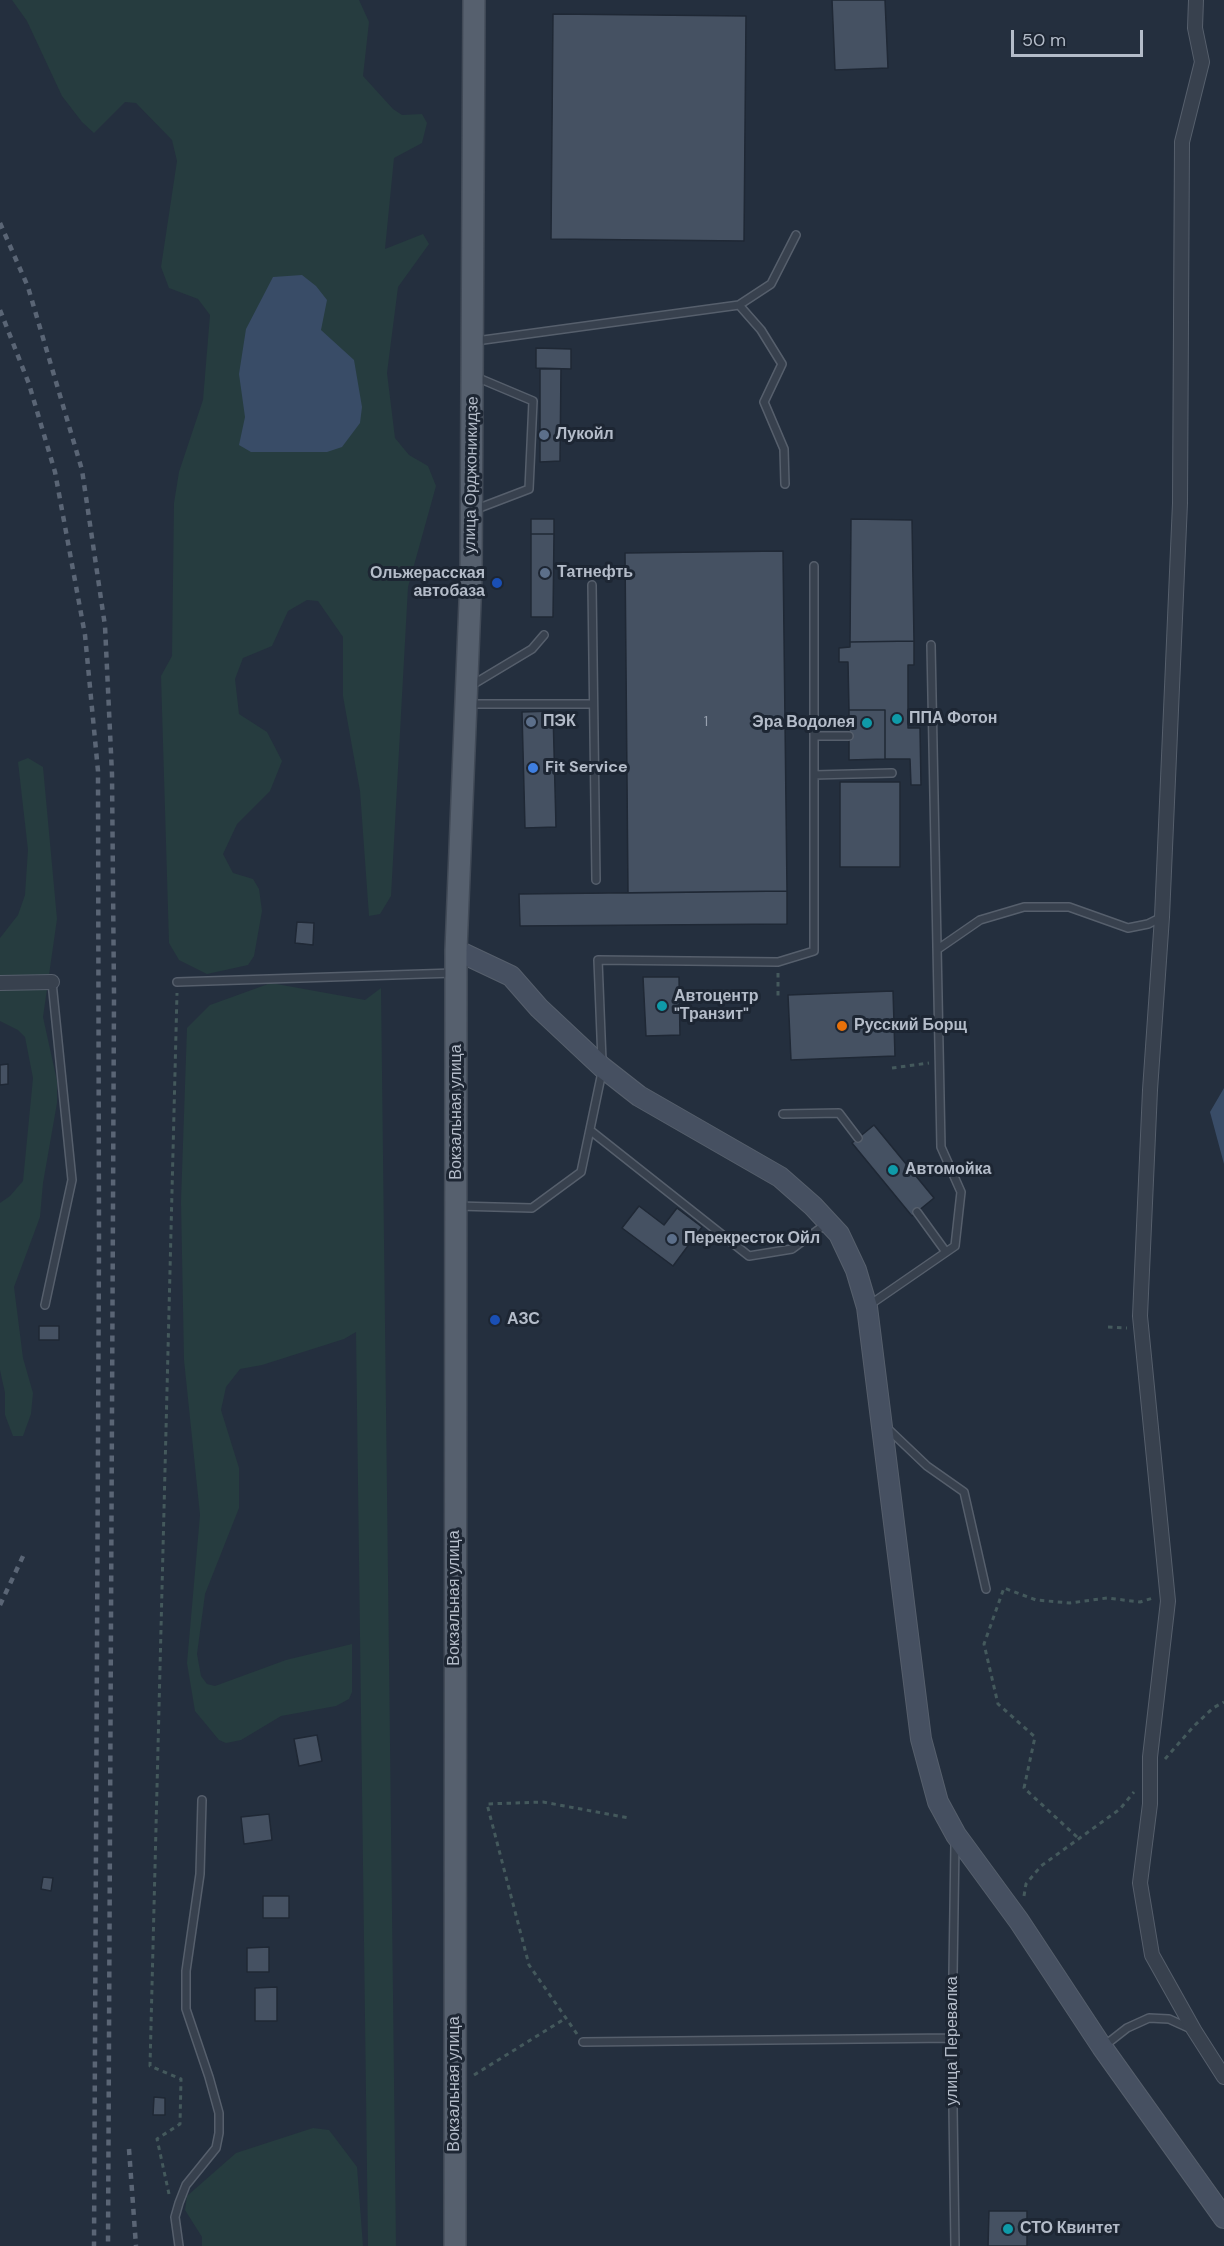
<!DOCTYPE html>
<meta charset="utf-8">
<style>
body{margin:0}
#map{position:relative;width:1224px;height:2246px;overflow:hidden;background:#242f3e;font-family:"DM Sans",sans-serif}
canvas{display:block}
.scale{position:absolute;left:1011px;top:30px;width:132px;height:27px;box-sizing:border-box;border:3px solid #b4bcc9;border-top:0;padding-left:8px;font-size:18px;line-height:21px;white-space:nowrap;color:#b4bcc9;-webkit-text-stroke:4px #1d2633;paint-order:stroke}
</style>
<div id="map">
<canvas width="1224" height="2246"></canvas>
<div class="scale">50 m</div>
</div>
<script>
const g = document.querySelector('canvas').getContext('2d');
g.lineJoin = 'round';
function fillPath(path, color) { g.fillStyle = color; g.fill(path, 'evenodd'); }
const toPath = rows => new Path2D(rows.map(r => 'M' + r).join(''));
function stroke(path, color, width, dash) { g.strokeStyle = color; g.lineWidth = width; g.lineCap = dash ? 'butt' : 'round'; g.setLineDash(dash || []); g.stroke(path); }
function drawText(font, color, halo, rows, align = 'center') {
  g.font = font + ' "DM Sans",sans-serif'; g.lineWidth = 6; g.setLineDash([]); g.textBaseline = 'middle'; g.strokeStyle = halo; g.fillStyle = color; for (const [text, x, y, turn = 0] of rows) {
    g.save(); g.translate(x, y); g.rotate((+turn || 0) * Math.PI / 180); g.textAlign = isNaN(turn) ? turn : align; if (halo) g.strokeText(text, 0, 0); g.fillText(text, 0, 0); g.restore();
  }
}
fillPath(toPath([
 [12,0,359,0,369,22,363,76,393,109,402,115,422,114,427,123,422,143,394,158,385,249,423,234,429,244,398,287,387,373,395,438,409,455,428,466,436,486,408,587,391,896,380,914,369,916,360,791,343,696,343,637,318,601,307,600,288,611,272,646,243,658,235,679,239,714,267,732,282,761,270,791,237,824,223,854,233,873,253,879,259,889,262,911,254,956,248,965,207,974,179,960,169,943,161,676,172,656,174,503,179,472,203,400,210,315,198,299,169,288,161,267,177,161,172,140,136,103,125,102,94,133,82,122,62,96,27,21],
 [28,758,43,767,57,919,43,1017,57,1081,57,1103,43,1183,40,1217,14,1287,23,1358,33,1393,31,1414,23,1436,13,1436,5,1415,5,1393,0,1370,0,1203,10,1196,23,1181,33,1078,25,1037,18,1030,0,1021,0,938,18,915,25,895,28,850,18,762],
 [271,983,365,1000,381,988,396,2246,368,2246,356,1332,344,1339,262,1365,240,1369,226,1387,221,1410,239,1468,239,1508,205,1594,197,1654,201,1676,207,1684,215,1686,286,1660,352,1644,352,1692,349,1699,336,1706,281,1716,241,1740,226,1743,219,1740,195,1711,187,1663,200,1515,184,1360,181,1201,187,1028,210,1005],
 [313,2128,329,2130,357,2167,363,2246,202,2246,202,2237,185,2210,187,2196,236,2153]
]), '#263c3f');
fillPath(toPath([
 [302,275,316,286,327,300,321,330,354,360,362,407,360,423,342,447,327,452,251,452,239,445,245,417,239,374,246,329,273,277],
 [1224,1088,1224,1164,1210,1112]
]), '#394c67');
const building = toPath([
 [832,0,885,0,888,68,835,70,832,0],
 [553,14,746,16,744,241,551,239,553,14],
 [536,348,571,349,571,369,536,368,536,348],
 [540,369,561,369,560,461,540,462,540,369],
 [531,519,554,519,554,534,531,534,531,519],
 [851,519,912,520,914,641,850,642,851,519],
 [531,534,554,534,553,617,531,617,531,534],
 [783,551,787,891,628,893,625,553,783,551],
 [914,641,914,665,908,665,908,728,920,728,921,785,911,785,910,759,885,759,885,710,849,710,848,662,839,662,839,648,850,647,850,642,914,641],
 [849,710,885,710,885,759,849,760,849,710],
 [553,711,556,827,525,828,522,712,553,711],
 [840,782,900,782,900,867,840,867,840,782],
 [787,891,787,924,520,926,519,894,787,891],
 [297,922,314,923,313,945,295,943,297,922],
 [643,977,679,977,680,1035,646,1036,643,977],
 [893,991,895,1056,791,1060,788,995,893,991],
 [8,1064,8,1084,0,1085,0,1065,8,1064],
 [874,1125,934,1198,912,1216,852,1143,874,1125],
 [639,1206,664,1225,677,1208,702,1227,673,1266,622,1228,639,1206],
 [39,1326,59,1326,59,1340,39,1340,39,1326],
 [317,1735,322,1761,299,1766,294,1739,317,1735],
 [269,1814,272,1840,244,1844,241,1817,269,1814],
 [43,1877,53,1878,51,1891,41,1889,43,1877],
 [263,1896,289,1896,289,1918,263,1918,263,1896],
 [269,1947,269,1972,247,1972,247,1948,269,1947],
 [277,1987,277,2021,255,2021,255,1988,277,1987],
 [154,2097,165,2098,165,2115,153,2115,154,2097],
 [989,2211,1027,2211,1027,2246,988,2246,989,2211]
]);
fillPath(building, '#455162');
stroke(building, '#1f2835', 1.5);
const lane = toPath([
 [739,305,761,330,782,364,764,402,784,449,785,484],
 [476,341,739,305,771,284,796,235],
 [474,510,529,489,533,401,476,377],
 [592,585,596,880],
 [472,685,532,649,544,635],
 [469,704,592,704],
 [815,736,849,736],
 [814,775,892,773],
 [938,949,980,920,1024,907,1069,907,1128,928,1148,924,1162,917],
 [177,982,454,973],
 [602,1061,598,960,778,962,814,951,814,566],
 [783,1114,839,1113,858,1138],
 [591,1131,749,1256,792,1249,826,1224],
 [457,1206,532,1208,581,1172,602,1072],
 [917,1212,946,1252],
 [45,1305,72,1180,52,982],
 [868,1306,955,1246,961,1192,941,1147,931,645],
 [886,1427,927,1466,964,1492,986,1589],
 [955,1844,952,2038,955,2246],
 [583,2042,952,2038],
 [1104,2046,1127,2028,1149,2018,1169,2019,1191,2029],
 [179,2246,175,2217,179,2203,186,2185,216,2148,219,2133,219,2113,209,2077,186,2009,186,1971,200,1874,202,1800]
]);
const street = toPath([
 [1196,0,1195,28,1202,62,1182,142,1180,503,1162,917,1150,1090,1140,1316,1168,1601,1150,1757,1150,1804,1140,1883,1152,1955,1194,2030,1224,2077],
 [0,983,52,982]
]);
const secondary = toPath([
 [456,950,511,976,539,1008,602,1067,639,1096,780,1177,813,1206,839,1234,856,1270,867,1307,921,1739,938,1802,956,1835,1019,1921,1102,2047,1224,2218]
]);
const primary = toPath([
 [455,2246,456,950,471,577,474,0]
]);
stroke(lane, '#565f6c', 10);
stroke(street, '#565f6c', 16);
stroke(secondary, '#565f6c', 22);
stroke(primary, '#414a57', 24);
stroke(toPath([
 [778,973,778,998],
 [892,1068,929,1063],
 [1108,1327,1127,1328],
 [1165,1759,1194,1726,1213,1708,1224,1702],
 [1077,1837,1024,1788,1035,1737,998,1704,984,1644,1004,1588,1036,1600,1070,1603,1107,1598,1140,1602,1153,1598],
 [1024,1896,1026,1884,1041,1866,1120,1809,1134,1792],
 [577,2034,529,1965,487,1804,543,1802,629,1818],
 [474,2075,566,2018],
 [169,2194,157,2139,180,2124,181,2079,150,2066,177,993]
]), '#44595c', 3, [4.5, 4.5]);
stroke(lane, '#38414e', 7);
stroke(street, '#38414e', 14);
stroke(secondary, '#465061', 20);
stroke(primary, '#56606e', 21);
stroke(toPath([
 [0,223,28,287,82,470,105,626,112,774,114,995,108,2246],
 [0,310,29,384,55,472,85,635,98,771,99,1244,94,2246],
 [0,1605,25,1552],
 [129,2149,136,2246]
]), '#5a6575', 4.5, [6, 6]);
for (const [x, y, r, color] of [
 [544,435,6,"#5c6f8a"],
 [545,573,6,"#5c6f8a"],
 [497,583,6,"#1a4fb4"],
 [897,719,6,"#0f9aa8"],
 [531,722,6,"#5c6f8a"],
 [867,723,6,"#0f9aa8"],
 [533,768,6,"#3f7fe0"],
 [662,1006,6,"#0f9aa8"],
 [842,1026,6,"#e8710a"],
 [893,1170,6,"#0f9aa8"],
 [672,1239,6,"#5c6f8a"],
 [495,1320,6,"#1a4fb4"],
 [1008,2229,6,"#0f9aa8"]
]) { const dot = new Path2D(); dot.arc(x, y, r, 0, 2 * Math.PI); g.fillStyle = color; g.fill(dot); stroke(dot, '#1d2633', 2); }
drawText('14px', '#98a1af', null, [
 ["1",706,722]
]);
drawText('bold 16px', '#b4bcc9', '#1d2633', [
 ["Лукойл",556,435],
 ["Татнефть",557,573],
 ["Ольжерасская",485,574,"right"],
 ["автобаза",485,592,"right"],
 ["ППА Фотон",909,719],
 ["ПЭК",543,722],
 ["Эра Водолея",855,723,"right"],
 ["Fit Service",545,768],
 ["Автоцентр",674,997],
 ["\"Транзит\"",674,1015],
 ["Русский Борщ",854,1026],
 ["Автомойка",905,1170],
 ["Перекресток Ойл",684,1239],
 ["АЗС",507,1320],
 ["СТО Квинтет",1020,2229]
], 'left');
drawText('16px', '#b4bcc9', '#1d2633', [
 ["улица Орджоникидзе",472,475,-89],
 ["Вокзальная улица",457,1112,-90],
 ["Вокзальная улица",455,1598,-90],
 ["улица Перевалка",953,2041,-90],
 ["Вокзальная улица",455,2084,-90]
]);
</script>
